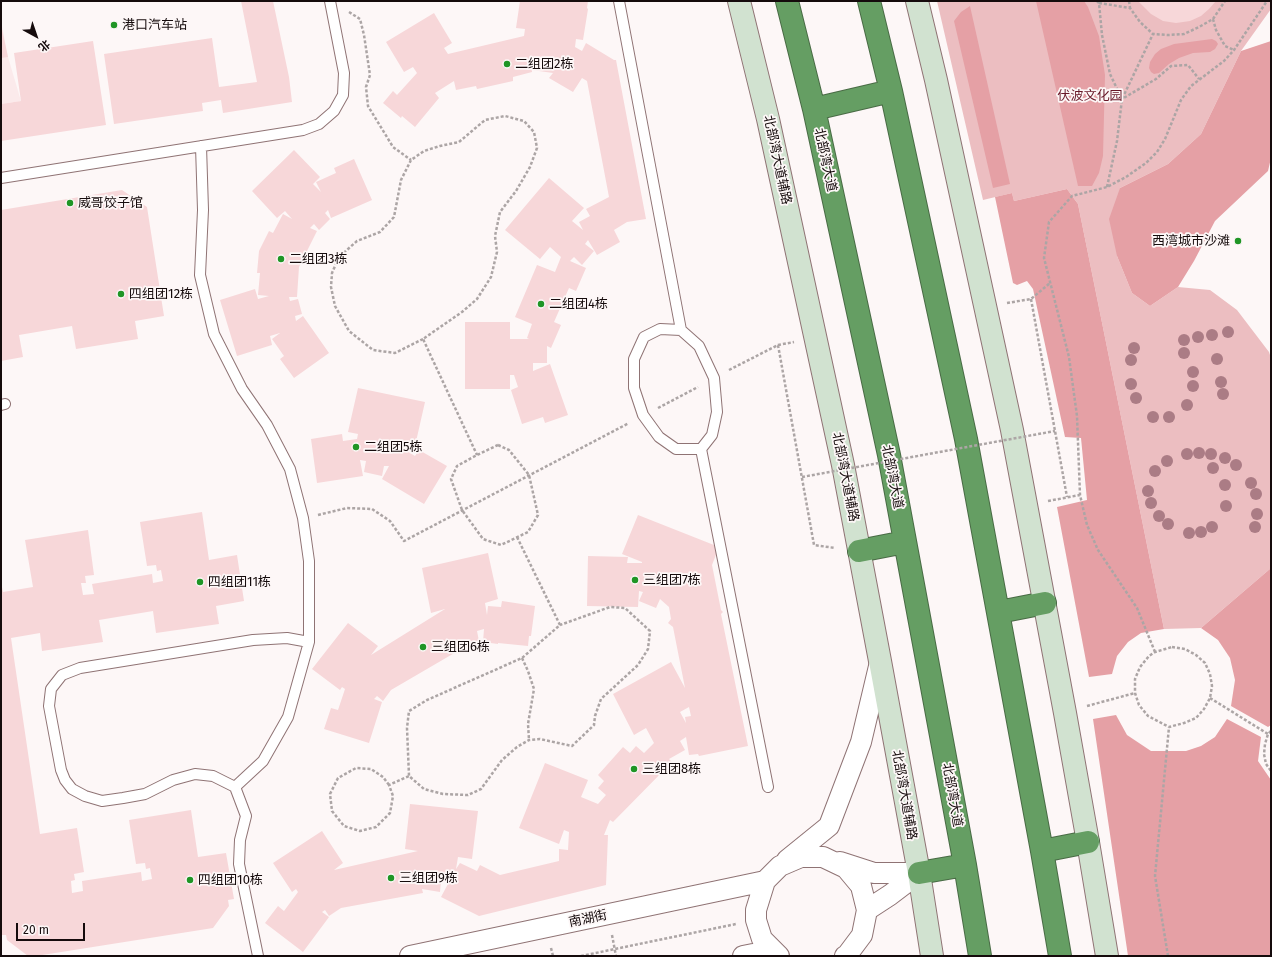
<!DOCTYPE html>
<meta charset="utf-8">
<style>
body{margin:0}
#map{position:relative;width:1272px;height:957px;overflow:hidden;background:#fdf7f7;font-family:"Fira Sans","Noto Sans SC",sans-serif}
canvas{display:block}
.frame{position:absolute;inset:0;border:2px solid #150b0c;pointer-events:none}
.north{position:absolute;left:16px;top:16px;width:40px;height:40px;-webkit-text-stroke:3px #fdf7f7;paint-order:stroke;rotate:140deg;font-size:11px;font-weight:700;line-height:16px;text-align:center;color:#150b0c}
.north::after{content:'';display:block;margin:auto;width:14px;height:18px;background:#150b0c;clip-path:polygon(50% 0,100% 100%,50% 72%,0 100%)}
.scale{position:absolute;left:16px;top:923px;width:69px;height:18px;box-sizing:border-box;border:2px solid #150b0c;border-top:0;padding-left:5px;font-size:12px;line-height:14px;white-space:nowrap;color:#150b0c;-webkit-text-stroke:3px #fdf7f7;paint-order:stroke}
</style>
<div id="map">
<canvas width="1272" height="957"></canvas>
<div class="frame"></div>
<div class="north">北</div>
<div class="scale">20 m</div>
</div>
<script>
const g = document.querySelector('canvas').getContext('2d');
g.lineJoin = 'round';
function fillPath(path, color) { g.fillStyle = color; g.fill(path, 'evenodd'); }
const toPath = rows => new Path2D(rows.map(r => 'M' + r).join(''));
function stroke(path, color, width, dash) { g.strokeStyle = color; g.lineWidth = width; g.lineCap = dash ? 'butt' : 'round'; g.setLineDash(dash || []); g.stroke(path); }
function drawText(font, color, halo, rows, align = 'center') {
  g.font = font + ' "Fira Sans","Noto Sans SC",sans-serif'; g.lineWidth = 3.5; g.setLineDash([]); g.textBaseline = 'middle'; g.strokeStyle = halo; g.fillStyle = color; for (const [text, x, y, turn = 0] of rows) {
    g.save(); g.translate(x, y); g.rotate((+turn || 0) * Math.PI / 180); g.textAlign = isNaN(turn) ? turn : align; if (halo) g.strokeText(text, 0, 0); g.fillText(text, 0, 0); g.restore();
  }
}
fillPath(toPath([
 [1,21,8,57,21,101,1,104]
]), '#fbeaeb');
fillPath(toPath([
 [937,1,1271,1,1271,9,1241,51,1201,134,1168,164,1120,188,1117,256,1132,293,1150,306,1178,287,1210,290,1237,310,1269,352,1271,358,1271,568,1201,628,1164,629,1078,204,1067,189,1014,201,1012,193,983,200]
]), '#ecbec1');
fillPath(toPath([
 [1036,1,1084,1,1088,7,1099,36,1105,75,1103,156,1099,173,1092,186,1078,186],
 [970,6,1010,184,993,188,954,21,961,12],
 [1212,39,1216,41,1218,44,1215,49,1210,52,1193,53,1179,58,1169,64,1159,73,1154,74,1151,72,1149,68,1150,62,1155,54,1161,49,1174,44],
 [1271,41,1271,158,1268,171,1215,221,1194,261,1178,287,1150,306,1132,293,1117,256,1109,219,1120,188,1168,164,1201,134,1241,51],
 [1067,189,1078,204,1164,629,1141,633,1128,642,1117,656,1112,674,1089,677,1057,507,1087,500,1081,438,1065,437,1033,289,1027,281,1017,285,1013,283,995,197,1012,193,1014,201],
 [1271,568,1271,725,1268,727,1231,706,1235,680,1230,658,1218,640,1201,628],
 [1116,715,1127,735,1151,751,1186,751,1201,746,1215,737,1227,719,1261,737,1258,761,1271,780,1271,956,1128,956,1093,719]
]), '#e5a0a5');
fillPath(toPath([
 [241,1,273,1,289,77,292,102,223,113,221,100,202,103,203,111,114,124,104,54,212,38,219,87,257,82],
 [520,1,588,1,587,8,588,9,583,40,576,39,575,47,582,51,586,43,614,60,616,60,646,219,627,222,614,230,620,242,597,255,588,240,585,244,594,251,582,265,574,257,570,261,586,268,576,291,569,288,554,322,561,325,551,348,547,346,547,363,533,363,533,371,550,364,568,415,545,423,543,417,522,424,511,390,518,387,514,375,510,375,510,389,465,389,465,322,510,322,510,339,529,339,527,338,532,324,515,317,537,265,555,272,561,257,550,247,540,259,505,230,549,178,584,208,572,221,583,230,579,222,590,216,586,209,609,197,587,81,582,78,573,92,549,78,553,73,532,70,532,72,513,77,513,81,477,89,476,86,456,90,454,81,435,93,439,98,415,127,402,116,401,118,383,103,393,91,397,95,417,73,413,67,404,72,386,42,434,13,452,43,444,48,448,54,524,36,525,29,516,28],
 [1138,1,1216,1,1209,9,1201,16,1190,21,1176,23,1163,21,1151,14],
 [1,25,8,57,1,58],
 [93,41,106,125,1,141,1,104,21,101,14,53],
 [294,150,320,177,313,184,321,192,316,182,336,173,334,168,354,159,372,200,331,218,328,210,325,213,330,219,319,230,314,224,310,228,317,231,299,267,297,297,289,297,290,301,298,299,302,314,295,316,296,321,303,316,329,353,294,378,280,359,284,356,272,339,280,333,270,336,272,345,237,356,220,300,255,289,258,299,269,296,258,295,260,273,257,273,259,251,269,231,273,233,283,214,292,219,285,211,277,218,252,191],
 [122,190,147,207,164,316,135,321,138,339,76,349,72,326,19,335,23,357,1,361,1,210],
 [358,388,425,402,415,446,401,443,400,447,415,456,419,450,447,466,424,504,382,479,389,466,384,466,382,476,364,472,366,461,360,460,363,476,317,483,311,439,342,434,343,441,357,439,358,434,348,432],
 [202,512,209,560,237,555,244,601,216,606,219,624,156,633,153,611,99,620,103,642,42,651,40,633,11,638,40,834,77,828,84,872,74,874,75,880,71,881,72,893,83,891,82,881,141,872,142,881,152,879,150,868,146,869,145,863,136,864,129,820,191,810,198,857,226,853,234,899,228,900,229,906,213,928,36,956,28,956,7,940,6,935,1,935,1,582,3,592,33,587,25,540,88,530,94,575,85,576,86,583,81,583,83,595,94,594,92,584,152,574,153,583,163,581,161,570,157,571,156,565,147,566,140,522],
 [638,515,719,547,712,565,721,610,723,612,721,614,748,746,699,756,698,754,689,755,686,737,680,741,685,750,669,759,672,762,613,822,610,820,604,835,608,835,606,885,479,916,441,897,449,882,441,881,440,892,422,889,423,893,341,908,329,916,325,910,322,912,329,917,303,952,265,923,278,906,284,911,298,892,296,889,292,892,273,863,322,831,343,863,334,870,418,851,405,849,410,804,478,811,472,859,458,857,456,869,460,863,477,871,480,865,500,875,559,861,559,849,568,850,569,832,564,830,559,844,519,828,545,763,588,780,581,797,598,804,606,795,598,788,604,781,598,775,623,747,630,753,636,746,644,753,654,743,646,728,634,735,613,694,671,662,685,688,673,627,668,623,671,619,669,607,660,599,656,608,639,601,643,592,639,591,638,607,587,606,588,556,628,557,627,563,642,563,642,562,622,554],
 [689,707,691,716,685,717,686,723,680,712],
 [488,553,498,599,485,603,487,615,488,606,501,607,502,601,535,606,531,636,529,636,528,646,498,643,498,644,483,642,484,629,477,631,479,641,461,645,463,648,391,690,383,701,377,696,374,699,382,702,369,743,324,729,331,708,338,710,345,689,342,687,340,690,312,669,348,623,378,646,371,655,445,609,431,613,422,568]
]), '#f7d7d9');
const lane = toPath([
 [619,1,681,330,699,346,714,378,717,412,712,435,701,449],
 [201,146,203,210,200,275,214,334,242,389,267,425,290,469,303,518,309,561,309,642,287,638,253,640,80,668,62,675,51,689,49,706,61,770,65,780,72,789,85,796,102,801,123,798,145,794,173,780,195,774,213,776,235,787,246,816,240,840,239,864,258,956],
 [1,178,303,130,319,124,334,111,343,95,344,73,330,1],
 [681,330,660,329,644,337,634,359,634,388,643,415,659,437,676,449,701,449,768,787],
 [1,405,5,404],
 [235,787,263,761,288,717,309,642]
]);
const street = toPath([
 [787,860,829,826,861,742,880,662],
 [840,862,874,873,919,873],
 [867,910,890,895,919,873],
 [410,956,765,881],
 [743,956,753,954,763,956],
 [779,956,762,939,756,920,756,910,765,881,780,866,801,857,823,857,846,868,861,886,867,910,862,935,847,955,845,956]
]);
const secondary = toPath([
 [739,1,768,119,843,465,880,661,919,873,932,956],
 [917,1,936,80,1012,430,1065,713,1088,842,1107,956]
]);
const highway = toPath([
 [787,1,814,109,889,455,965,865,980,956],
 [869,1,891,91,966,439,1042,851,1060,956],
 [814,109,891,91],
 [859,551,905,542],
 [999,612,1045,603],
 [1042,851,1088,842],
 [919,873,965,865]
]);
stroke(lane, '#8f7374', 12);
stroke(street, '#8f7374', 22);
stroke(secondary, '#8f7374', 24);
stroke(highway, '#496b45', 24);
stroke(toPath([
 [1097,1,1099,3,1102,35,1110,74,1122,99,1156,79,1171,66,1188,65,1199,79],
 [1129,1,1130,8],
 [1099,3,1130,8,1140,22,1153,34,1168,35,1184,34,1199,27,1213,19,1225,1],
 [349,12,360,19,364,35,370,75,366,87,368,106,393,147,411,160],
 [1213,19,1216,30,1225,46,1234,50],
 [1107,187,1117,141,1122,99,1153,34],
 [1031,299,1067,497],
 [1007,303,1031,299,1050,283],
 [423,339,395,353,373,350,349,331,335,306,331,287,332,273,339,257,357,241,380,232,394,217,401,180,411,160,424,151,440,146,459,142,485,120,505,116,524,121,534,132,537,148,530,167,516,191,500,212,495,236,497,252,491,277,477,299,462,312,423,339,477,455],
 [778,345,814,545,835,548],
 [729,370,778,345,794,342],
 [658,408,698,387],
 [498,445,509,450,529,475,538,515,528,532,501,545,483,539,462,510,451,479,457,466,477,455,498,445],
 [1048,501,1080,495],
 [318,515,347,508,372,509,390,521,404,541,629,423],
 [517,537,560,625,522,658,427,700,409,711,407,728,409,776,424,789,443,794,468,795,481,789,502,760,517,747,529,740,540,739,572,746,594,725,595,716,601,699,638,665,648,649,650,631,625,608,610,607,560,625],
 [1172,647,1185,649,1196,655,1205,663,1210,674,1212,686,1210,698,1204,709,1196,718,1184,723,1169,727,1148,716,1139,705,1135,693,1135,679,1140,667,1149,656,1155,652,1172,647],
 [1155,652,1137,608,1098,550,1087,525,1080,495,1077,416,1069,357,1044,258,1049,222,1072,196,1107,187,1126,177,1146,163,1157,152,1165,139,1181,100,1191,86,1224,61,1234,50,1267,1],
 [522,658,528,671,534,689,528,724,529,740],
 [1210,698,1268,734],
 [1087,706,1135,693],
 [1271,731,1268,734,1265,744,1264,754,1266,764,1271,771],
 [389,785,383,777,371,769,356,768,338,778,330,794,332,811,344,826,360,831,376,827,390,813,393,796,389,785,409,776],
 [612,935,616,956],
 [551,948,553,956],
 [581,956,736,924],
 [1168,956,1155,876,1169,727]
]), '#aca5a5', 2.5, [3, 2]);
stroke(lane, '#fff', 10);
stroke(street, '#fff', 20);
stroke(secondary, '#d1e2d0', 22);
stroke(highway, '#659e63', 22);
stroke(toPath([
 [802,477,1055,431]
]), '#aca5a5', 2.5, [3, 2]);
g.fillStyle = '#ab7c85';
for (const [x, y] of [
 [1228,332],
 [1212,335],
 [1198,337],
 [1184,340],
 [1134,348],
 [1184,353],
 [1217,359],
 [1131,360],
 [1193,372],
 [1221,382],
 [1131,384],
 [1193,386],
 [1223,394],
 [1136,398],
 [1187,405],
 [1153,417],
 [1169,417],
 [1199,453],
 [1187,454],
 [1211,454],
 [1225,458],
 [1167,461],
 [1236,465],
 [1213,468],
 [1155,471],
 [1251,483],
 [1225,485],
 [1148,491],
 [1256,494],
 [1151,503],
 [1226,506],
 [1257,514],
 [1159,516],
 [1168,524],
 [1212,527],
 [1255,527],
 [1201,532],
 [1189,533]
]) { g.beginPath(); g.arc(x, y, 6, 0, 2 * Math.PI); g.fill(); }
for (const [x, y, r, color] of [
 [114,25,4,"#1f9525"],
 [507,64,4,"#1f9525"],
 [70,203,4,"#1f9525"],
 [1238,241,4,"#1f9525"],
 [281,259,4,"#1f9525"],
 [121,294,4,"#1f9525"],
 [541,304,4,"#1f9525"],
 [356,447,4,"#1f9525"],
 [635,580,4,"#1f9525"],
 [200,582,4,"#1f9525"],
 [423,647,4,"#1f9525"],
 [634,769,4,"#1f9525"],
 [391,878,4,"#1f9525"],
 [190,880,4,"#1f9525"]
]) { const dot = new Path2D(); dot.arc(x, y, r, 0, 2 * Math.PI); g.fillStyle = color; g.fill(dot); stroke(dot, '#fdf7f7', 1.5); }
drawText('13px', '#150b0c', '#fdf7f7', [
 ["港口汽车站",122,25],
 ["二组团2栋",515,64],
 ["威哥饺子馆",78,203],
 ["西湾城市沙滩",1230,241,"right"],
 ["二组团3栋",289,259],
 ["四组团12栋",129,294],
 ["二组团4栋",549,304],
 ["二组团5栋",364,447],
 ["三组团7栋",643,580],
 ["四组团11栋",208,582],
 ["三组团6栋",431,647],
 ["三组团8栋",642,769],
 ["三组团9栋",399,878],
 ["四组团10栋",198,880]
], 'left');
drawText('13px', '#681727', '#fdf7f7', [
 ["伏波文化园",1090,96]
]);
drawText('13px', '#150b0c', '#fdf7f7', [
 ["北部湾大道辅路",777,160,78],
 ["北部湾大道",825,160,78],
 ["北部湾大道辅路",845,477,79],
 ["北部湾大道",892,477,79],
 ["北部湾大道辅路",904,795,80],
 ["北部湾大道",952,795,80],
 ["南湖街",588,919,-12]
]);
</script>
